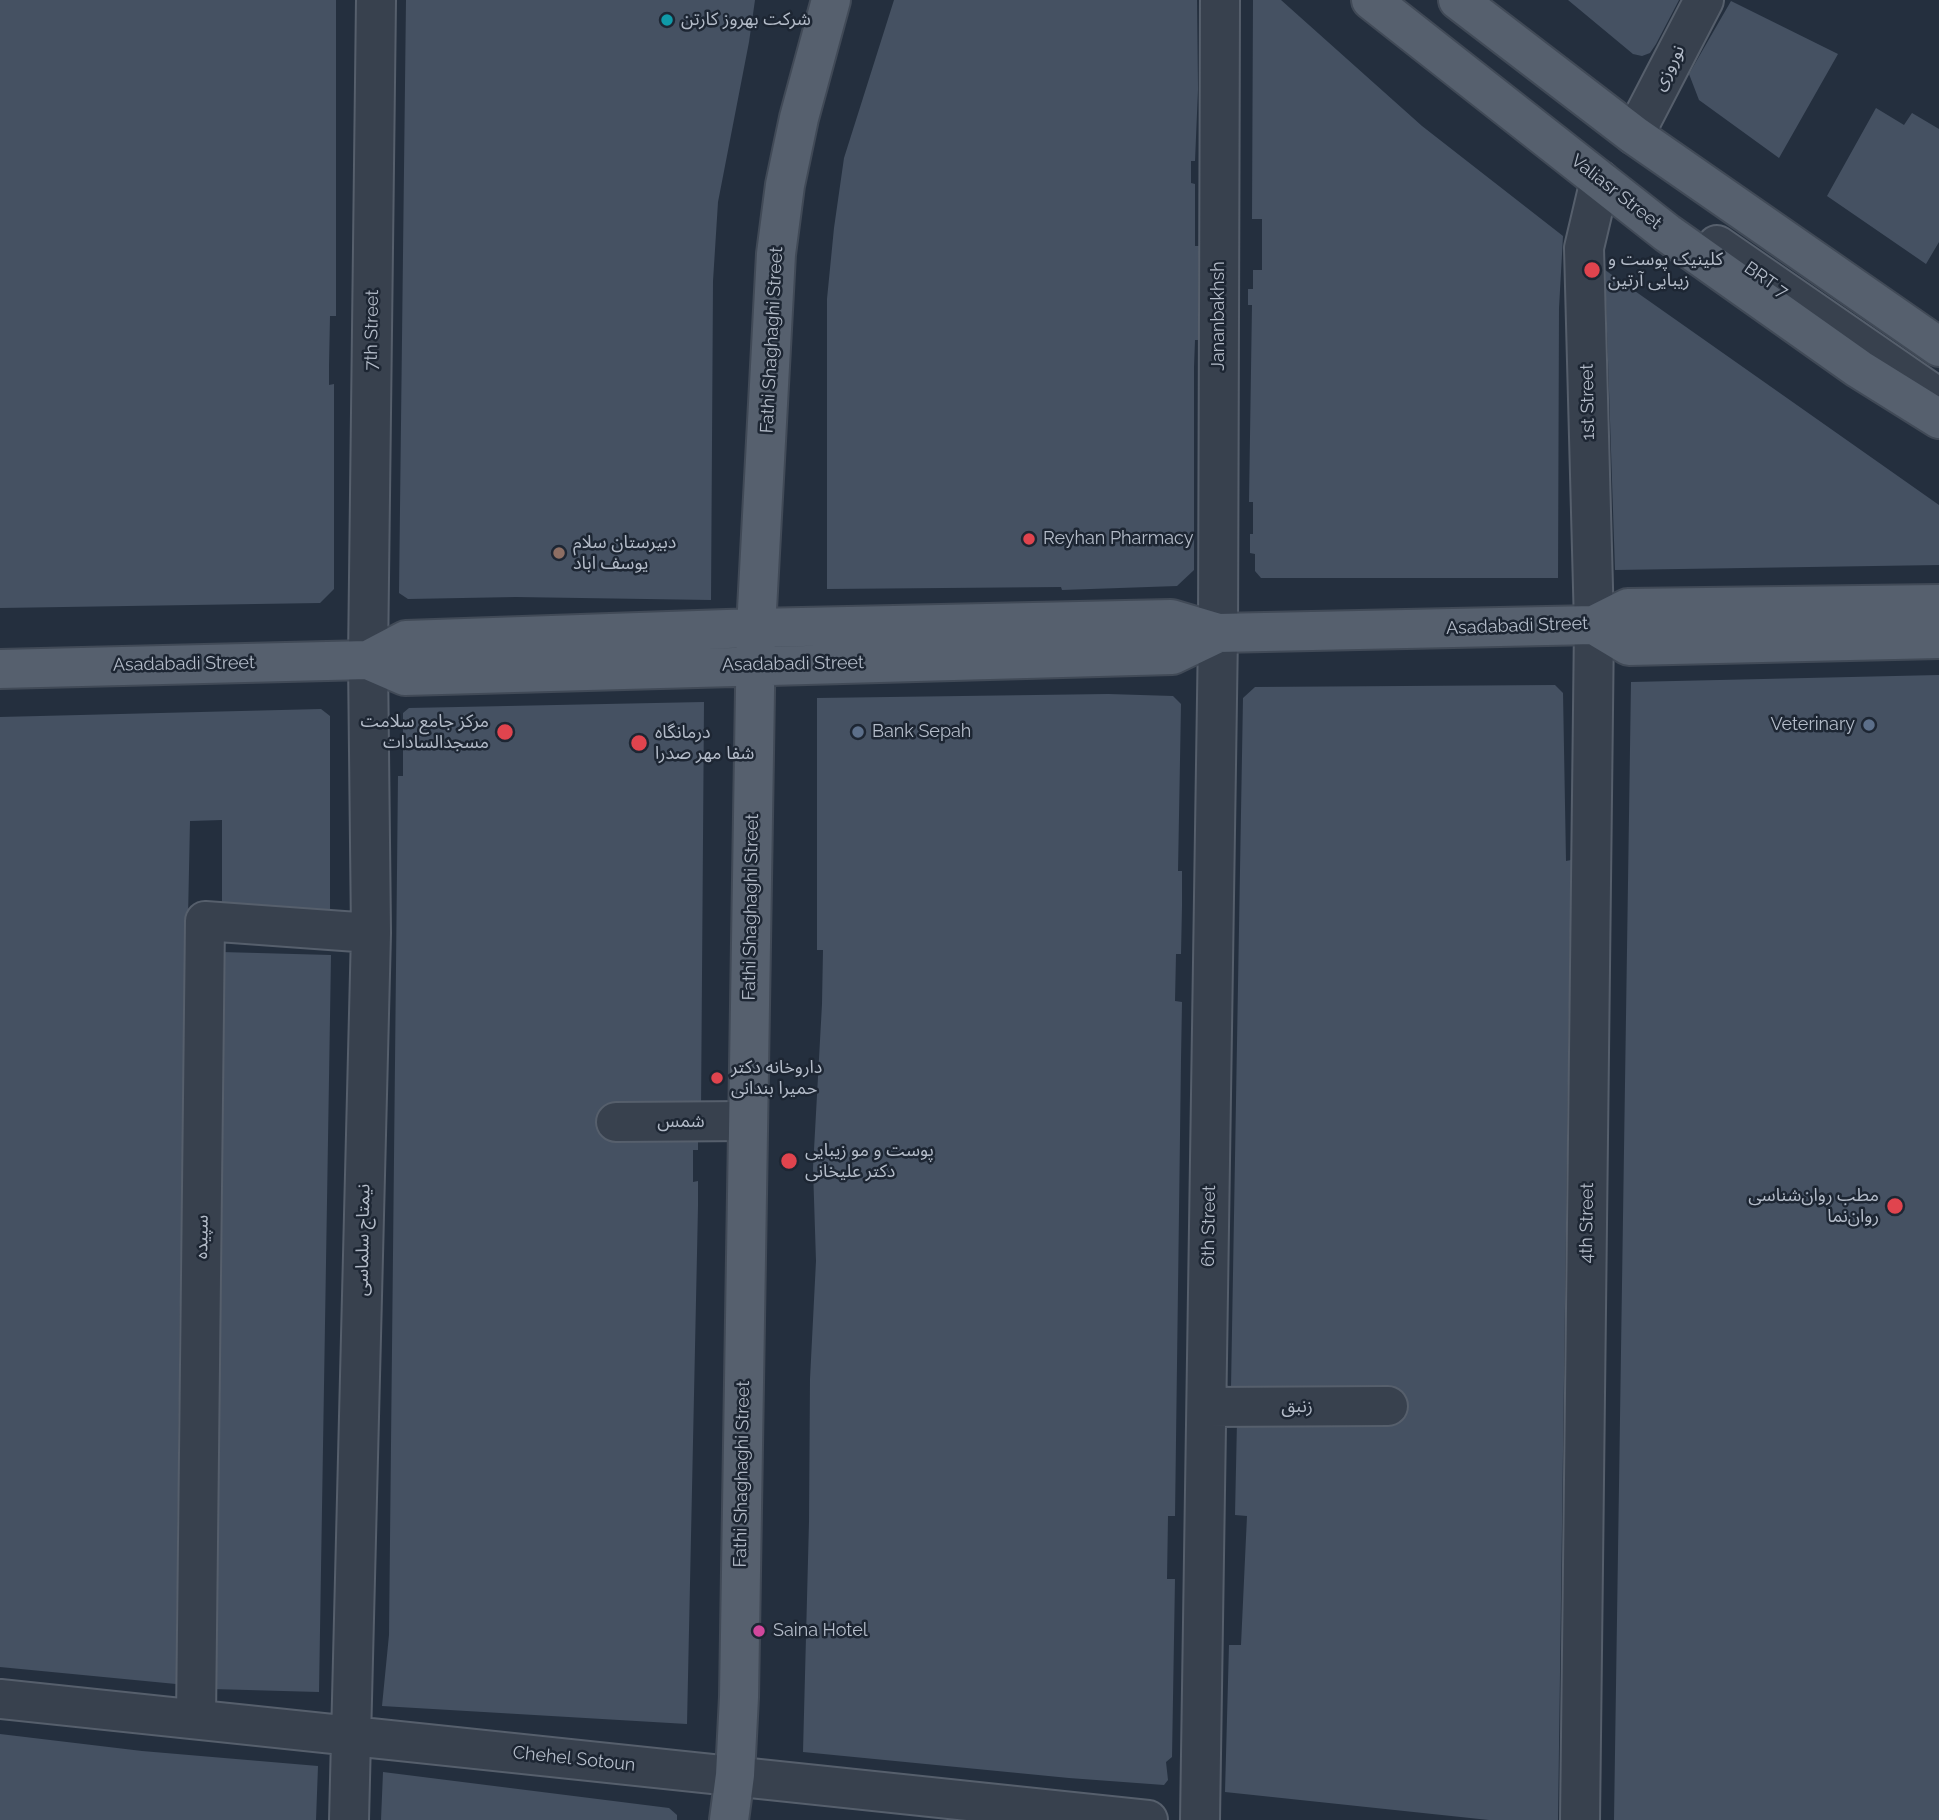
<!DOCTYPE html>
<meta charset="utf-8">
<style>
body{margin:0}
canvas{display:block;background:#242f3e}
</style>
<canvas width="1939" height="1820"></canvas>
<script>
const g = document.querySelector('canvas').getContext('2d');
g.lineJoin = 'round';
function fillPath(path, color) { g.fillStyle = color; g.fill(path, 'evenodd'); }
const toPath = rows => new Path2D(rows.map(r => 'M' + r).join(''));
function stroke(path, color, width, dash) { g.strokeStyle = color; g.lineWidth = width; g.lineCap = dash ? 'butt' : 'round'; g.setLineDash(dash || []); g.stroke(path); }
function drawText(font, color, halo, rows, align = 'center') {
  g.font = font + ' Raleway,"Noto Sans Arabic",sans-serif'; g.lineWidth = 5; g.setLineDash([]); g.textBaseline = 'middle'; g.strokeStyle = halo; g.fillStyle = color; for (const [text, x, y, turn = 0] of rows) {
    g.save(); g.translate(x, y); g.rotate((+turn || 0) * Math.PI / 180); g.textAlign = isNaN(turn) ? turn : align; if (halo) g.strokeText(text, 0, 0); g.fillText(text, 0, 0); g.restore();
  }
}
fillPath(toPath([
 [0,0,336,0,336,316,330,316,329,365,329,385,334,384,334,589,320,603,0,608],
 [406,0,755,0,749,42,718,202,713,281,711,600,516,597,408,599,399,593],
 [894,0,1197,0,1198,89,1195,161,1191,161,1191,183,1195,184,1195,246,1199,246,1198,340,1195,340,1194,367,1194,570,1177,586,1062,590,1061,587,827,589,827,299,834,228,844,158],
 [1253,0,1281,0,1422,126,1563,236,1559,308,1558,578,1261,578,1255,571,1255,554,1250,553,1250,534,1253,534,1253,502,1249,502,1252,305,1248,305,1248,289,1253,289,1253,270,1262,270,1262,219,1252,219],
 [1568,0,1679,0,1656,44,1650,53,1642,56,1633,54],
 [1731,1,1838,54,1779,158,1699,100,1689,74],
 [1876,108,1904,125,1912,113,1939,129,1939,242,1926,264,1827,196],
 [1605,270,1939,505,1939,565,1615,570],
 [1939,675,1939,1820,1614,1820,1631,682],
 [1555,685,1563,693,1566,861,1571,860,1558,1820,1489,1820,1225,1792,1229,1645,1241,1645,1247,1516,1235,1515,1237,1421,1231,1388,1243,698,1255,687],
 [1108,694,1173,696,1181,704,1178,871,1182,871,1182,906,1181,954,1176,954,1175,1001,1182,1002,1181,1059,1175,1516,1168,1516,1167,1579,1175,1579,1172,1757,1166,1762,1168,1780,1164,1785,1069,1778,803,1752,809,1522,810,1379,816,1261,813,1168,822,1004,823,950,817,950,817,698],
 [704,702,701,1110,698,1126,698,1150,693,1150,693,1182,698,1181,698,1206,687,1724,382,1706,389,1635,398,776,403,776,403,713,409,708],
 [321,709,330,716,330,909,222,911,222,820,190,821,180,1303,176,1684,0,1667,0,717],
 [221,952,331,955,319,1692,212,1689],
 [0,1734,142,1751,318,1766,316,1820,0,1820],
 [383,1772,669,1808,677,1815,677,1820,381,1820]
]), '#455162');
const minor = toPath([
 [1634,135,1704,0],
 [1717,245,1939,398],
 [616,1122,747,1121],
 [1207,1407,1388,1406],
 [0,1699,1148,1820],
 [196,1719,205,921,371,933],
 [349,1820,371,933,368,660,376,0],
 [1200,1820,1218,633,1220,0],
 [1580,1820,1594,625,1584,248,1600,180]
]);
const major = toPath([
 [1371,0,1667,233,1859,369,1939,419],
 [1458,0,1634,135,1939,347],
 [1594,625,1629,646,1939,639],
 [368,660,406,640,756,628,1171,619,1218,633,1594,625,1628,608,1939,604],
 [0,669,368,660,405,676,1172,655,1218,633],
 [729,1820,735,1775,739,1697,756,628,776,254,785,185,799,118,831,0]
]);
stroke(minor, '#565f6c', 42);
stroke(major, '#414a57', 42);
stroke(minor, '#38414e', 38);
stroke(major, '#56606e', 38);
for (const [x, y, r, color] of [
 [667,20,7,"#0f9aa8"],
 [1592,270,9,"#e0444e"],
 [1029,539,7,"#e0444e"],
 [559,553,7,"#8d6e63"],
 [1869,725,7,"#5c6f8a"],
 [505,732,9,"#e0444e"],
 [858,732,7,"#5c6f8a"],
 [639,743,9,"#e0444e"],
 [717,1078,7,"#e0444e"],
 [789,1161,9,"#e0444e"],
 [1895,1206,9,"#e0444e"],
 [759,1631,7,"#d1479c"]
]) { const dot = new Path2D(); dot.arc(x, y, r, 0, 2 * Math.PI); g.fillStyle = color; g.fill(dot); stroke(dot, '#1d2633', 2.5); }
drawText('18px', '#b4bcc9', '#1d2633', [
 ["شرکت بهروز کارتن",681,20],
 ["کلینیک پوست و",1608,260],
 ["زیبایی آرتین",1608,281],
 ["Reyhan Pharmacy",1043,539],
 ["دبیرستان سلام",573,543],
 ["یوسف اباد",573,564],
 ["مرکز جامع سلامت",489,722,"right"],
 ["مسجدالسادات",489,743,"right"],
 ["Veterinary",1855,725,"right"],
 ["Bank Sepah",872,732],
 ["درمانگاه",655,733],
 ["شفا مهر صدرا",655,754],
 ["داروخانه دکتر",731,1068],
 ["حمیرا بندانی",731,1089],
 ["پوست و مو زیبایی",805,1151],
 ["دکتر علیخانی",805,1172],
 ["مطب روان‌شناسی",1879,1196,"right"],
 ["روان‌نما",1879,1217,"right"],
 ["Saina Hotel",773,1631]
], 'left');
drawText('18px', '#b4bcc9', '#1d2633', [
 ["نوروزی",1669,68,-63],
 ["Valiasr Street",1616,192,38],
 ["BRT 7",1766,280,35],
 ["Jananbakhsh",1219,316,-90],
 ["7th Street",372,330,-89],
 ["Fathi Shaghaghi Street",772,340,-87],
 ["1st Street",1588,402,-91],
 ["Asadabadi Street",1517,626,-2],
 ["Asadabadi Street",184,664,-1],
 ["Asadabadi Street",793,664,-1],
 ["Fathi Shaghaghi Street",751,907,-89],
 ["شمس",681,1122],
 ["4th Street",1587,1223,-89],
 ["6th Street",1209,1226,-89],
 ["سپیده",202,1237,-89],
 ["نیمتاج سلماسی",363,1240,-89],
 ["زنبق",1297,1407],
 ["Fathi Shaghaghi Street",742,1474,-89],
 ["Chehel Sotoun",574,1759,6]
]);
</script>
